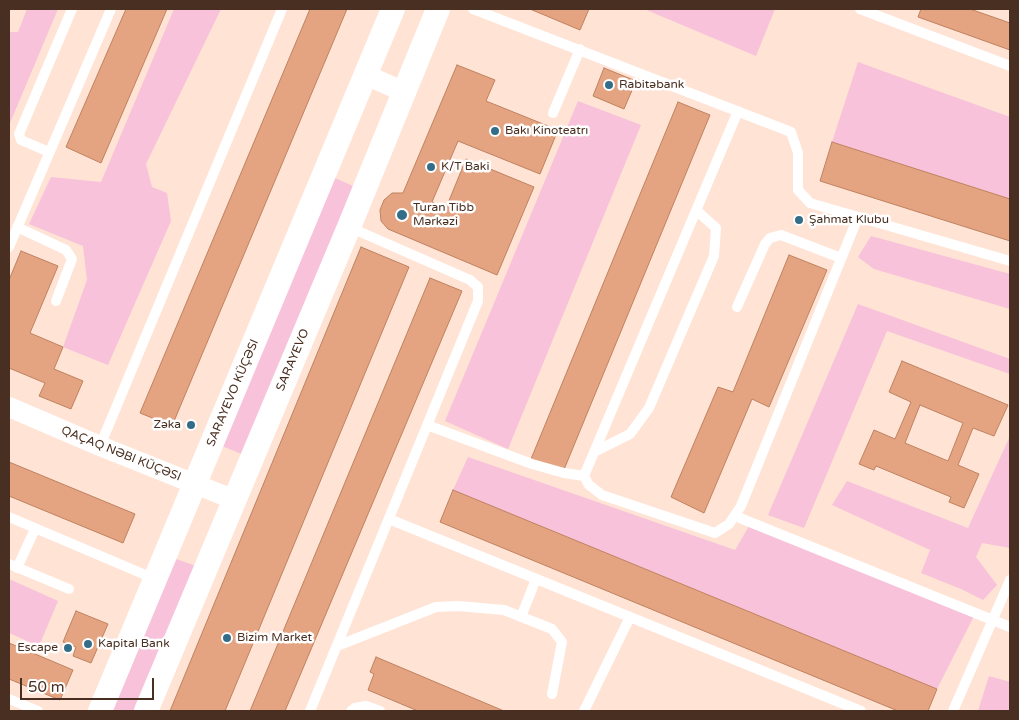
<!DOCTYPE html>
<meta charset="utf-8">
<style>
body{margin:0}
#map{position:relative;width:1019px;height:720px;overflow:hidden;background:#ffe3d5;font-family:"Varela Round",sans-serif}
canvas{display:block}
.frame{position:absolute;inset:0;border:10px solid #492f21;pointer-events:none}
.scale{position:absolute;left:20px;top:678px;width:134px;height:22px;box-sizing:border-box;border:2px solid #492f21;border-top:0;padding-left:6px;font-size:15px;line-height:18px;white-space:nowrap;color:#492f21;-webkit-text-stroke:4px #fff;paint-order:stroke}
</style>
<div id="map">
<canvas width="1019" height="720"></canvas>
<div class="frame"></div>
<div class="scale">50 m</div>
</div>
<script>
const g = document.querySelector('canvas').getContext('2d');
g.lineJoin = 'round';
function fillPath(path, color) { g.fillStyle = color; g.fill(path, 'evenodd'); }
const toPath = rows => new Path2D(rows.map(r => 'M' + r).join(''));
function stroke(path, color, width, dash) { g.strokeStyle = color; g.lineWidth = width; g.lineCap = dash ? 'butt' : 'round'; g.setLineDash(dash || []); g.stroke(path); }
function drawText(font, color, halo, rows, align = 'center') {
  g.font = font + ' "Varela Round",sans-serif'; g.lineWidth = 5; g.setLineDash([]); g.textBaseline = 'middle'; g.strokeStyle = halo; g.fillStyle = color; for (const [text, x, y, turn = 0] of rows) {
    g.save(); g.translate(x, y); g.rotate((+turn || 0) * Math.PI / 180); g.textAlign = isNaN(turn) ? turn : align; if (halo) g.strokeText(text, 0, 0); g.fillText(text, 0, 0); g.restore();
  }
}
fillPath(toPath([
 [27,9,58,9,10,123,9,122,9,32,18,32],
 [174,9,221,9,146,164,152,187,167,193,171,221,108,365,63,347,87,280,83,246,29,224,51,177,101,182],
 [644,9,775,9,756,56],
 [858,62,1010,117,1010,199,832,142],
 [578,101,641,125,508,449,445,421],
 [333,177,355,187,244,455,222,446],
 [871,236,1010,274,1010,309,874,269,858,257],
 [858,304,1010,359,1010,374,887,331,804,528,768,515],
 [1010,436,1010,548,982,543,976,557,997,585,983,600,961,589,921,573,930,550,832,505,847,481,968,528],
 [468,457,735,550,752,521,975,614,937,689,453,490],
 [176,559,196,566,134,711,111,711],
 [9,579,58,601,39,646,9,633],
 [989,676,1010,682,1010,711,978,711]
]), '#f7c2da');
const building = toPath([
 [126,9,167,9,101,163,66,147,126,9],
 [310,9,347,9,172,426,140,413,310,9],
 [530,9,589,9,580,30,530,9],
 [921,9,970,9,1010,23,1010,50,918,17,921,9],
 [457,65,495,80,486,101,558,130,540,174,458,141,432,202,446,208,466,159,534,187,497,275,388,229,381,221,380,210,384,200,392,193,403,193,457,65],
 [604,68,636,81,624,109,593,96,604,68],
 [678,102,710,115,563,472,531,459,678,102],
 [832,142,1010,199,1010,241,820,181,832,142],
 [361,247,409,267,225,711,170,711,361,247],
 [21,251,58,266,30,333,63,347,54,369,83,381,71,409,39,396,45,383,9,368,9,280,21,251],
 [789,255,827,270,769,407,752,399,704,513,671,497,718,387,733,392,789,255],
 [430,278,462,291,285,711,250,711,430,278],
 [902,361,1008,405,994,436,973,428,958,465,979,474,964,508,949,502,951,497,876,466,874,470,859,464,874,430,895,439,911,402,889,392,902,361],
 [920,405,963,423,948,461,905,443,920,405],
 [9,462,135,514,123,543,9,496,9,462],
 [453,490,937,689,928,711,898,711,440,522,453,490],
 [76,611,108,624,91,663,73,656,76,647,63,642,76,611],
 [9,643,73,670,60,700,9,679,9,643],
 [376,657,504,711,418,711,368,690,374,674,370,672,376,657]
]);
fillPath(building, '#e4a481');
stroke(building, '#bf815f', 1);
stroke(toPath([
 [473,9,791,132,798,153,798,190,810,203,1010,261],
 [860,9,1010,66],
 [738,111,584,476,589,485,602,495,715,533,729,524,741,506,858,217],
 [553,113,580,49],
 [49,152,21,140,19,134,72,9],
 [17,227,66,250,72,259,56,301],
 [9,247,111,9],
 [737,307,765,244,770,238,781,235,841,258],
 [427,425,532,464,564,473,584,476],
 [100,446,282,9],
 [594,452,630,434,649,408,714,256,716,228,696,210],
 [735,516,1010,627],
 [9,517,155,579],
 [389,519,861,711],
 [9,564,69,589],
 [17,568,35,529],
 [521,617,536,579],
 [337,646,436,607,458,606,504,610,552,629,562,642,552,694],
 [9,699,38,711],
 [310,711,478,301,478,287,470,280,349,227],
 [351,711,355,708,366,706,380,711],
 [584,711,630,617],
 [953,711,1010,580]
]), '#fff', 10);
stroke(toPath([
 [366,75,404,92],
 [9,407,100,446,235,500]
]), '#fff', 20);
stroke(toPath([
 [100,711,393,9],
 [146,711,349,227,438,9]
]), '#fff', 24);
for (const [x, y, r, color] of [
 [609,85,5,"#346d87"],
 [495,131,5,"#346d87"],
 [431,167,5,"#346d87"],
 [402,215,6,"#346d87"],
 [799,220,5,"#346d87"],
 [191,425,5,"#346d87"],
 [227,638,5,"#346d87"],
 [88,644,5,"#346d87"],
 [68,648,5,"#346d87"]
]) { const dot = new Path2D(); dot.arc(x, y, r, 0, 2 * Math.PI); g.fillStyle = color; g.fill(dot); stroke(dot, '#fff', 2); }
drawText('12px', '#492f21', '#fff', [
 ["Rabitəbank",619,85],
 ["Bakı Kinoteatrı",505,131],
 ["K/T Baki",441,167],
 ["Turan Tibb",413,208],
 ["Mərkəzi",413,222],
 ["Şahmat Klubu",809,220],
 ["Zəka",181,425,"right"],
 ["Bizim Market",237,638],
 ["Kapital Bank",98,644],
 ["Escape",58,648,"right"]
], 'left');
drawText('12px', '#492f21', '#fff', [
 ["SARAYEVO",293,360,-67],
 ["SARAYEVO KÜÇƏSI",233,393,-67],
 ["QAÇAQ NƏBI KÜÇƏSI",121,454,22]
]);
</script>
